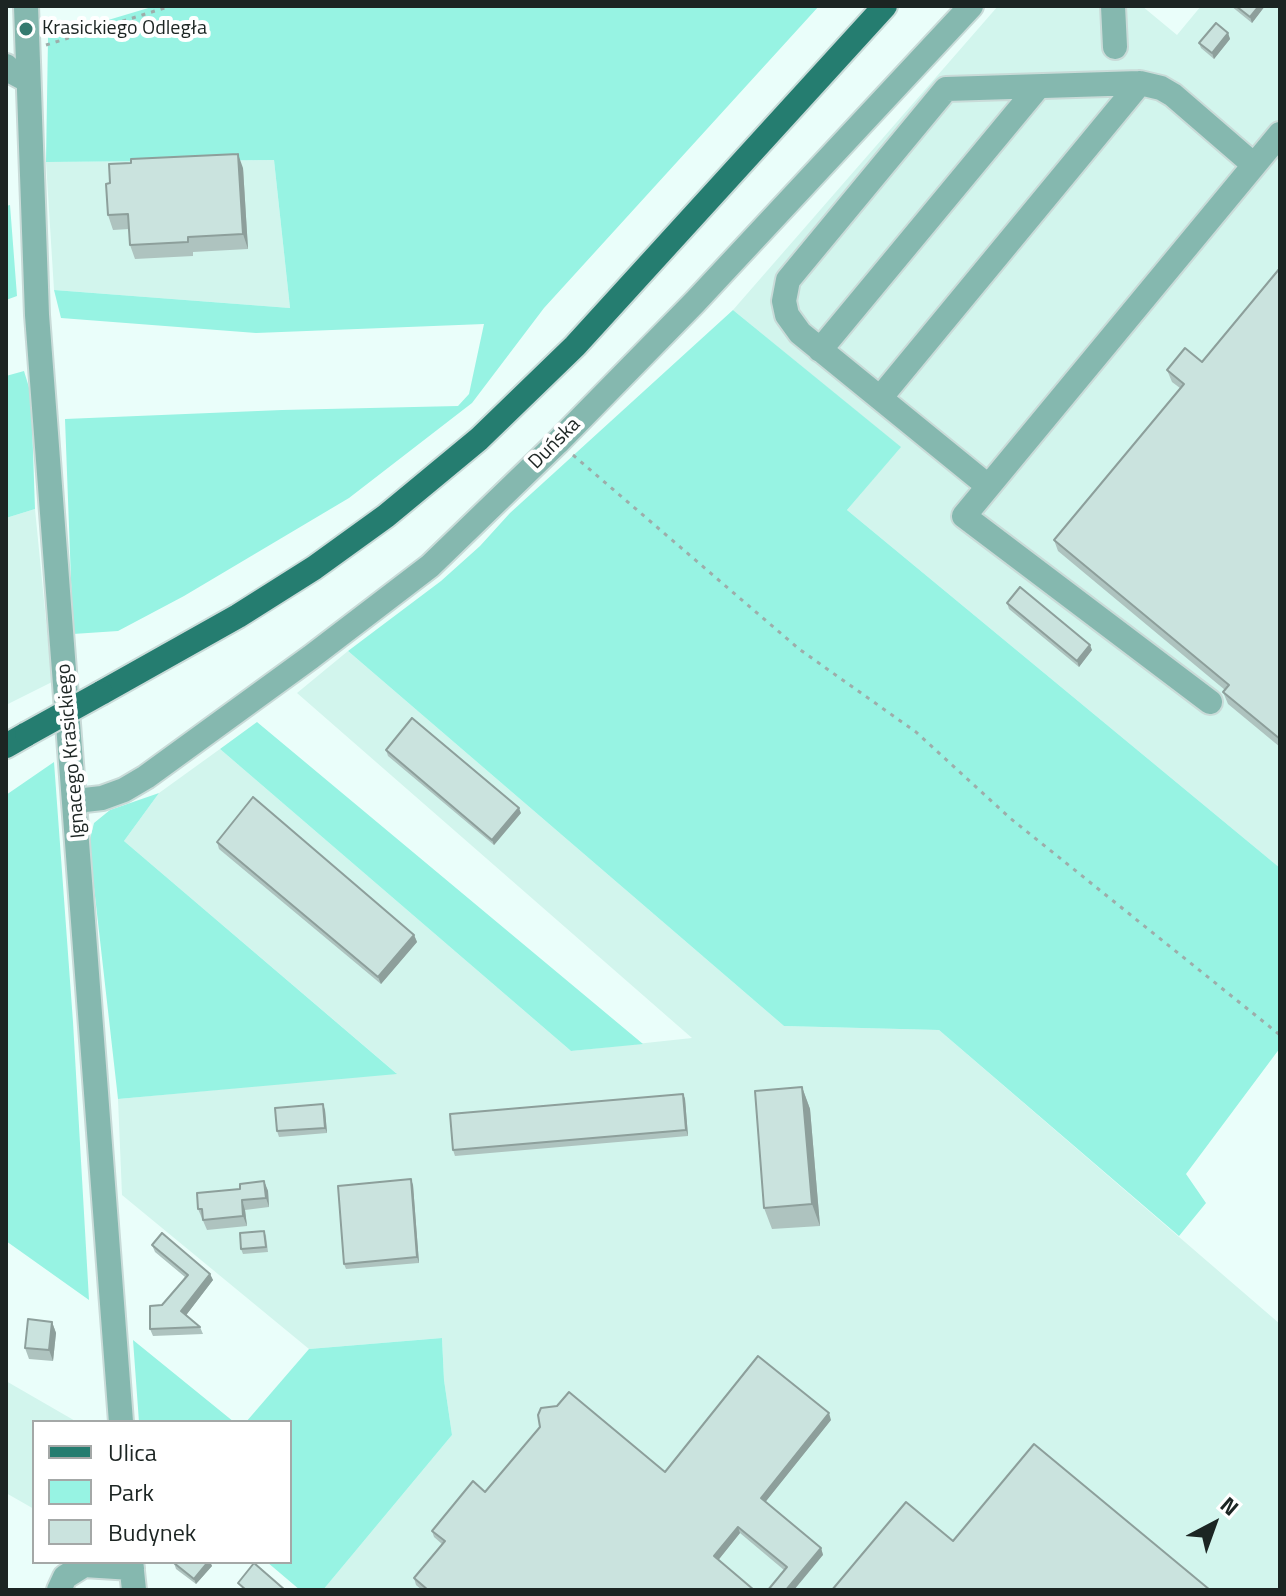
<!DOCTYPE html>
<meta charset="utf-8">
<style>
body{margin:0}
#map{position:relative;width:1286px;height:1596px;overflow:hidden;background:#eafefa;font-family:"Titillium Web",sans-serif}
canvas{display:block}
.frame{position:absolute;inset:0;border:8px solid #1c2523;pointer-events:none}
.legend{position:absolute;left:32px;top:1420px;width:260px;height:144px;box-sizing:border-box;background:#fff;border:2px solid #a4a8a7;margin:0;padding:10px 14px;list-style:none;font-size:24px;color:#1c2523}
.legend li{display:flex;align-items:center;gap:16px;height:40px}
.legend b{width:40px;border:2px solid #a4a8a7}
.north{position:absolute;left:1174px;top:1484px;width:80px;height:80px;-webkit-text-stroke:6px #fff;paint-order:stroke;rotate:41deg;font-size:22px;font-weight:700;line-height:32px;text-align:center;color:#1c2523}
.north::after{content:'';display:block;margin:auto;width:28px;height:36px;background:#1c2523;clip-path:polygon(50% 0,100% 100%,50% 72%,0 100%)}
</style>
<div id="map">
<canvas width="1286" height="1596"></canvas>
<div class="frame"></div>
<ul class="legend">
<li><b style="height:10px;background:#257d70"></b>Ulica</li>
<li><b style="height:22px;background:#97f3e3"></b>Park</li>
<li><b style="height:22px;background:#cae3de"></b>Budynek</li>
</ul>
<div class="north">N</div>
</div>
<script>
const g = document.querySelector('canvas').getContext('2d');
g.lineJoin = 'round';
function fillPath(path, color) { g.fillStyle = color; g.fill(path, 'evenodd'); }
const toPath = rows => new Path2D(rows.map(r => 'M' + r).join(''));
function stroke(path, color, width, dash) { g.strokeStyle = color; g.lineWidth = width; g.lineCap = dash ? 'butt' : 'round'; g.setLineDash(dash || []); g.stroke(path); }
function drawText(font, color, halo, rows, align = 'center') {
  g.font = font + ' "Titillium Web",sans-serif'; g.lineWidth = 8; g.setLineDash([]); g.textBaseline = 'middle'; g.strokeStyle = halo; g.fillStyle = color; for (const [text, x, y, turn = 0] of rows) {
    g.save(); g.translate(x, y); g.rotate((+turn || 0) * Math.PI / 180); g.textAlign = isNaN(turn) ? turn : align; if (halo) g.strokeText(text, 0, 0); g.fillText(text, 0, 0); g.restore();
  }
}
fillPath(toPath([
 [998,6,1142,6,1177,35,1201,6,1280,6,1280,868,847,510,900,447,733,310],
 [274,160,290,308,54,290,46,162],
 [35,509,52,682,6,705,6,518],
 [348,651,784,1026,939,1030,1280,1324,1280,1590,323,1590,452,1435,444,1380,442,1338,309,1349,122,1195,118,1099,396,1073,124,841,159,793,220,749,571,1051,692,1038,297,693],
 [6,1381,77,1422,34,1422,34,1509,6,1493]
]), '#d2f5ed');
fillPath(toPath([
 [155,6,819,6,544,308,472,403,349,498,184,596,118,631,73,634,65,419,282,410,458,406,469,394,484,324,256,333,61,318,54,290,290,308,274,160,46,162,48,38],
 [10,205,17,296,6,300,6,206],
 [733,310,901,447,847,510,1280,868,1280,1048,1186,1174,1206,1203,1179,1236,939,1030,784,1026,348,651,441,581,480,546,510,513],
 [24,371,31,394,35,509,6,518,6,376],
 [257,722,643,1044,571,1051,220,749],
 [54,762,73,1022,89,1300,6,1241,6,795],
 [159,793,124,841,397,1074,118,1099,89,843,94,823,110,810],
 [442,1338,444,1380,452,1435,323,1590,300,1590,267,1562,290,1562,290,1422,246,1422,309,1349],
 [133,1340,234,1422,139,1422]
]), '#97f3e3');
const minor = toPath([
 [26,6,37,315,121,1422],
 [1113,6,1115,47],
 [6,66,12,72,27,80],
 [820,350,1038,87],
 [880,398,1140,83],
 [988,486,800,333,787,315,784,301,788,280,946,89,1140,83,1161,88,1173,95,1254,165],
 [1210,702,964,516,1280,134],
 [76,801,102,798,124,790,146,777,311,657,430,566,557,443,695,302,971,6],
 [131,1562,134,1590],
 [59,1590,65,1577,84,1565,132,1568]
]);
const major = toPath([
 [101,693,238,616,314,568,386,516,479,439,575,346,885,6],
 [6,746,27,734]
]);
stroke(minor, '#c9dbd8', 28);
stroke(major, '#c9dbd8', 28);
stroke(toPath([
 [46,45,171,6],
 [573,455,799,649,916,732,1010,818,1280,1035]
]), '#9dadaa', 3, [4, 6]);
stroke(minor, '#85b8af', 24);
stroke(major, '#257d70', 24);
const majorBridge = toPath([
 [27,734,101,693]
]);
stroke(majorBridge, '#c9dbd8', 28, []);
stroke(majorBridge, '#257d70', 24);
fillPath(toPath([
 [1231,6,1265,6,1252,23],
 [1228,33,1230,39,1214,59,1201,48,1199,43],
 [243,168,248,249,193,252,193,256,135,259,130,245,129,229,113,230,108,215],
 [1280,268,1280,747,1228,704,1223,692,1225,690,1058,551,1054,540,1180,388,1172,382,1167,370,1202,362],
 [1007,603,1092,650,1079,667,1009,609],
 [386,750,521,813,494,845,388,756],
 [217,842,414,935,417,942,381,984,219,849],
 [802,1087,810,1109,820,1226,772,1229,764,1208],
 [683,1094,685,1099,688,1136,455,1156,453,1150],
 [325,1110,327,1133,279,1137,277,1131],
 [264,1181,268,1191,269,1207,245,1210,247,1226,207,1230,198,1209,240,1189],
 [413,1185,419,1263,346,1269,344,1264],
 [264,1231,266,1236,268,1252,243,1254,241,1249],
 [152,1245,210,1274,213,1280,186,1315,200,1327,203,1334,153,1336,150,1329,162,1305,185,1277,155,1252],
 [52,1322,56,1333,53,1361,29,1359,25,1348],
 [557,1406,665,1472,831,1420,765,1502,821,1548,823,1555,784,1570,740,1533,718,1560,754,1590,422,1590,416,1585,414,1578,442,1544,434,1537,432,1531,485,1492],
 [210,1562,212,1566,196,1584,176,1569,174,1563]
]), '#aec3bf');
fillPath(toPath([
 [1259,6,1265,6,1252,23,1250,17],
 [1228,33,1230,39,1214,59,1212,53],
 [238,154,243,168,248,249,243,234],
 [1090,645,1092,650,1079,667,1077,661],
 [519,808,521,813,494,845,492,840],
 [414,935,417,942,381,984,378,977],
 [802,1087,810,1109,820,1226,812,1204],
 [683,1094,685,1099,688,1136,686,1130],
 [323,1104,325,1110,327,1133,325,1128],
 [411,1179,413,1185,419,1263,417,1257],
 [264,1181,268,1191,269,1207,266,1198],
 [242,1200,245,1210,247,1226,243,1216],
 [210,1274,213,1280,184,1318,181,1311],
 [52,1322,56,1333,53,1361,49,1350],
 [829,1413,831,1420,763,1505,761,1498],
 [738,1527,740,1533,716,1563,714,1556],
 [821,1548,823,1555,794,1590,786,1590],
 [208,1562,210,1562,212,1566,196,1584,194,1579]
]), '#8d9f9b');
const building = toPath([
 [1236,6,1259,6,1250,17,1236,6],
 [1216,23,1228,33,1212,53,1199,43,1216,23],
 [238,154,243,234,188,237,188,242,130,245,128,214,108,215,106,184,110,183,109,164,131,163,131,159,238,154],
 [1280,268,1280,739,1223,692,1229,685,1054,540,1184,384,1167,370,1185,348,1202,362,1280,268],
 [1020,587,1090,645,1077,661,1007,603,1020,587],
 [412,718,519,808,492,840,386,750,412,718],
 [253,797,414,935,378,977,217,842,253,797],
 [802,1087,812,1204,764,1208,755,1091,802,1087],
 [683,1094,686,1130,453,1150,450,1114,683,1094],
 [323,1104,325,1128,277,1131,275,1108,323,1104],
 [411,1179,417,1257,344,1264,338,1186,411,1179],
 [264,1181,266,1198,242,1200,243,1216,203,1220,202,1209,198,1209,197,1193,240,1189,240,1184,264,1181],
 [264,1231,266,1247,241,1249,240,1233,264,1231],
 [162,1233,210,1274,181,1311,200,1327,150,1329,150,1306,162,1305,188,1275,152,1245,162,1233],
 [28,1319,52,1322,49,1350,25,1348,28,1319],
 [758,1356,829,1413,761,1498,821,1548,786,1590,768,1590,787,1567,738,1527,714,1556,754,1590,428,1590,414,1578,445,1541,432,1531,473,1481,485,1492,540,1427,538,1415,541,1408,557,1406,569,1392,665,1472,758,1356],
 [1034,1444,1210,1590,832,1590,906,1502,953,1541,1034,1444],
 [175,1562,208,1562,194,1579,174,1563,175,1562],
 [254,1563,285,1590,246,1590,238,1583,254,1563]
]);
fillPath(building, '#cae3de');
stroke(building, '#8d9f9b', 2);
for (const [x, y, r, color] of [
 [26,29,8,"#357a6f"]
]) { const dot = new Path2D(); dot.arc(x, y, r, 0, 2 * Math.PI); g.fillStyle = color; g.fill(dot); stroke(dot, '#fff', 3); }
drawText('20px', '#1c2523', '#fff', [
 ["Krasickiego Odległa",42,29]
], 'left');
drawText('20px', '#1c2523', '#fff', [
 ["Duńska",555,444,-45],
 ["Ignacego Krasickiego",72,751,-95]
]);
</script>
